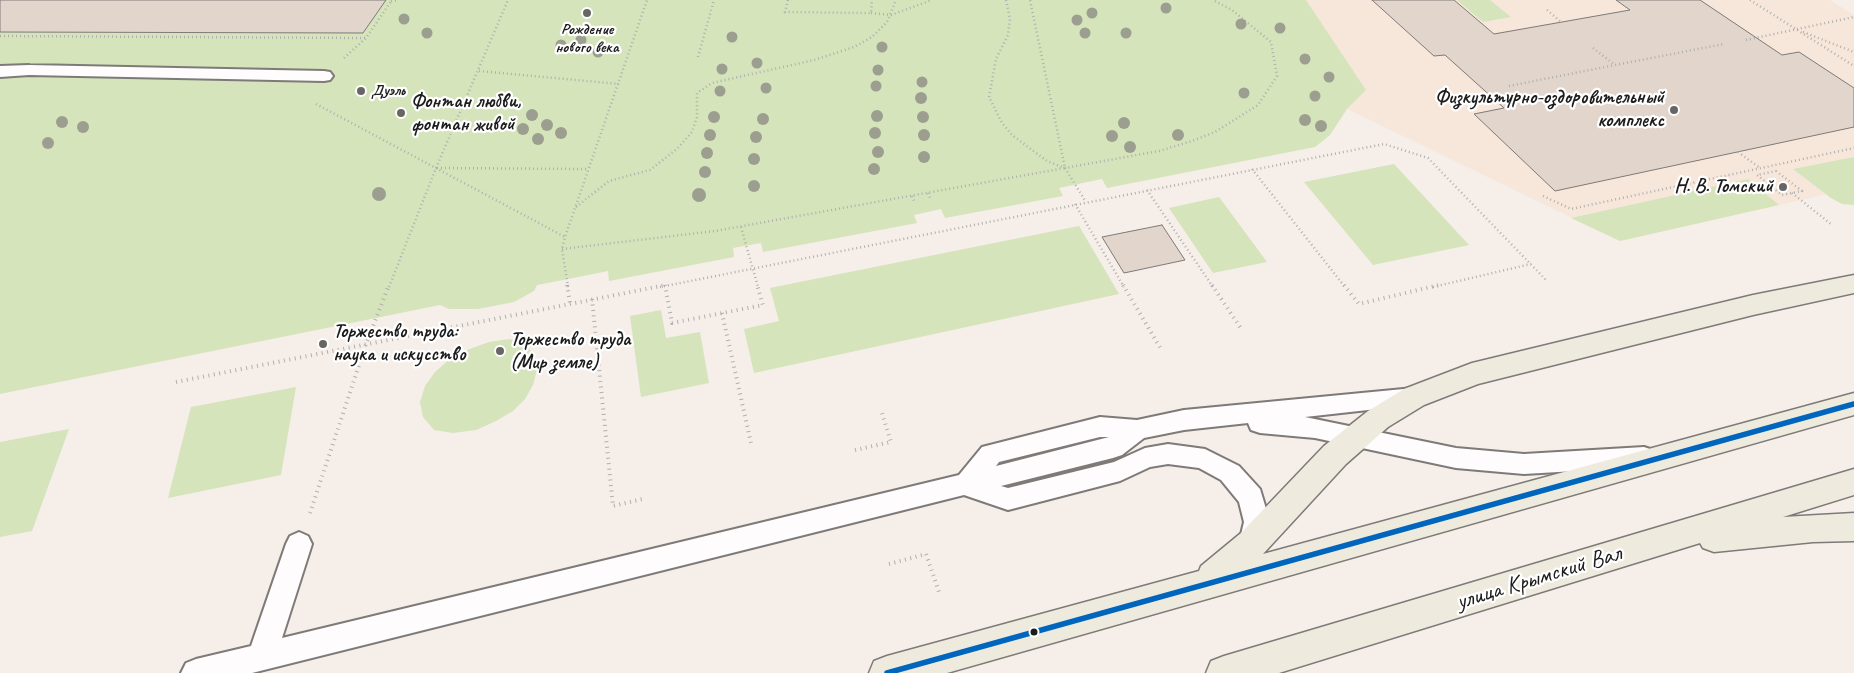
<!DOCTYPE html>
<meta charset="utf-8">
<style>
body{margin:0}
canvas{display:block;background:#f5eee9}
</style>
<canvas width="1854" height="673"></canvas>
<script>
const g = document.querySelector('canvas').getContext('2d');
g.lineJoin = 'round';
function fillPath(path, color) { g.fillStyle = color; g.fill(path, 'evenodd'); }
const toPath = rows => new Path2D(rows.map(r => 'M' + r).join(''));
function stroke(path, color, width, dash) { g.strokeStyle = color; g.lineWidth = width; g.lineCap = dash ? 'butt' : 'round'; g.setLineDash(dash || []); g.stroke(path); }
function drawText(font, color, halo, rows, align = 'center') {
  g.font = font + ' Caveat,sans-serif'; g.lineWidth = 4.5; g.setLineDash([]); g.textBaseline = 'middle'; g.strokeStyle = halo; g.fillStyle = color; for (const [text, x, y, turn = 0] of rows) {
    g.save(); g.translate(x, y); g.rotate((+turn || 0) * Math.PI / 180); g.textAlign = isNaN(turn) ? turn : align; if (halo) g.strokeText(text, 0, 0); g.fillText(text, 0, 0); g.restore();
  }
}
fillPath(toPath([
 [1306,0,1830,0,1854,15,1854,188,1620,241,1347,109,1366,90]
]), '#f7e7db');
fillPath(toPath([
 [0,0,1306,0,1366,90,1347,109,1330,135,1315,147,1107,188,1102,179,1059,188,1063,196,945,218,941,209,914,215,917,223,763,252,761,243,733,248,734,257,609,281,608,271,568,279,537,285,534,291,514,302,478,309,449,309,440,305,0,394],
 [1457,0,1490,0,1511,17,1483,22],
 [1854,157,1854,205,1842,204,1831,198,1793,169],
 [1394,164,1469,245,1373,265,1304,182],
 [1748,179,1779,205,1620,241,1571,218],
 [1219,197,1267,262,1213,273,1169,208],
 [1079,226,1119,294,754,373,744,329,779,321,770,288],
 [661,310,666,338,700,332,709,383,641,397,630,316],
 [510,339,526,345,535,356,537,370,533,385,525,399,513,411,496,421,476,430,453,433,434,430,423,417,420,402,425,386,435,372,450,359,467,350,489,342],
 [296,387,281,475,168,498,191,407],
 [69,429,32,531,0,537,0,442]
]), '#d5e4bb');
const building = toPath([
 [0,0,386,0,363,33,0,32,0,0],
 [1372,0,1454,0,1494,34,1630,10,1616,0,1700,0,1782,55,1799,52,1854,88,1854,127,1555,191,1474,114,1504,108,1445,55,1434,56,1372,0],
 [1162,225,1185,260,1124,273,1102,237,1162,225]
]);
fillPath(building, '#e2d5cc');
stroke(building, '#7e7a78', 1);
const lane = toPath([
 [29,65,324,71,330,72,333,76,330,80,324,81,29,75,0,77,0,66,29,65],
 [1414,388,1422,390,1426,397,1422,404,1305,417,1456,448,1524,454,1644,447,1653,450,1656,457,1653,464,1644,467,1524,474,1456,468,1315,438,1260,433,1251,430,1248,423,1184,430,1144,438,1122,455,1113,458,1001,486,1008,488,1114,462,1145,448,1168,444,1205,449,1239,466,1260,489,1270,522,1261,551,1252,555,1243,551,1239,543,1244,522,1239,502,1221,480,1199,468,1168,464,1150,467,1120,481,1008,510,964,495,252,673,181,673,186,663,196,659,251,646,286,544,290,536,299,532,308,536,312,544,282,638,959,475,982,447,1100,417,1137,420,1184,410,1414,388],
 [1100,437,1109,437,996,466,999,462,1100,437]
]);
const primary = toPath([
 [1854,275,1854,293,1753,315,1478,384,1424,405,1388,427,1346,464,1263,554,1854,393,1854,415,947,673,869,673,874,661,887,656,1199,571,1201,566,1241,533,1324,446,1368,411,1404,389,1472,363,1753,295,1854,275],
 [1854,469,1854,495,1783,517,1854,513,1854,541,1813,542,1714,552,1703,548,1700,543,1279,673,1206,673,1211,661,1224,656,1854,469]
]);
stroke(lane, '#7e7a78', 4);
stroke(primary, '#7e7a78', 3);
stroke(toPath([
 [788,0,785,12,871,13,872,0],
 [1006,0,1010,19,1008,35,996,59,989,97,1002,123,1012,135,1047,161,1065,168,1159,151,1192,141,1215,132,1258,105,1277,76,1271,42,1232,10,1213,0],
 [1750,0,1854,66],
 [391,1,398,0],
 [1547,10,1561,22],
 [871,13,891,15,932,0],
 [1803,32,1854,52],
 [0,36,366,38],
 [1746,40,1854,17],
 [1593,48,1615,65,1724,44],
 [698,57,714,0],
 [344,58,366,38,392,0],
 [479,71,619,84],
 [1509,86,1615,65],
 [316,104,565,237],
 [1738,152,1760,168],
 [437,168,588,169],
 [1065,168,1086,202],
 [1252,169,1345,287],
 [1776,171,1802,191,1782,195,1757,175,1776,171],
 [1147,190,1213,287],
 [928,193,931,200],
 [1792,193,1832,225],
 [912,196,915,203],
 [1543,196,1571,209,1854,148],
 [1075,204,1124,287],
 [576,207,609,181,650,170,677,149,692,132,697,117,697,93,712,83,814,60,854,47,872,37,887,22,896,0],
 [741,227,758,287],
 [562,249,715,231,1065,168,1030,0],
 [389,287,436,168,508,0],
 [568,287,562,249,565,237,647,0],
 [660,287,1384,144,1428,158,1546,280],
 [1433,287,1531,264]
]), '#b0afae', 2.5, [1, 3]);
stroke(toPath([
 [567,285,570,303],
 [665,285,672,323,763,305,757,285],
 [1123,285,1161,349],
 [1212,285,1242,330],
 [1344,285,1359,304,1439,285],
 [592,299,613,506,643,499],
 [722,313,751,443],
 [176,382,666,285],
 [855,450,891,442,882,413],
 [310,513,366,344,389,285],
 [889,564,926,554,939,592]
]), '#b0afae', 4, [1, 4.5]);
fillPath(lane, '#fefcfc');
fillPath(primary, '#eeebde');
stroke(toPath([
 [887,673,1854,404]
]), '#0065bd', 5.5);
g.fillStyle = '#9c9f90';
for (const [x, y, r] of [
 [1166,8,5.5],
 [1092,13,5.5],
 [404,19,5.5],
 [1077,20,5.5],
 [1241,24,5.5],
 [1280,28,5.5],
 [427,33,5.5],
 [1085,33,5.5],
 [1126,33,5.5],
 [732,37,5.5],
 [581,40,5.5],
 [561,45,5.5],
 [882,47,5.5],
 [598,52,5.5],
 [1305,59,5.5],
 [757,63,5.5],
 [722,69,5.5],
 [878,70,5.5],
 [1329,77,5.5],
 [922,82,5.5],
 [876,86,5.5],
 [766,88,5.5],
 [720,91,5.5],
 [1244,93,5.5],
 [1315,96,5.5],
 [921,98,6],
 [532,115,6],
 [877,116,6],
 [714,117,6],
 [923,117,6],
 [763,119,6],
 [1305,120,6],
 [62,122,6],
 [1124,123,6],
 [547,125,6],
 [1321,126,6],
 [83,127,6],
 [523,129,6],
 [561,133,6],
 [875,133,6],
 [710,135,6],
 [924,135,6],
 [1178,135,6],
 [1112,136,6],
 [756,137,6],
 [538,139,6],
 [48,143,6],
 [1130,147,6],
 [878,152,6],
 [707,153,6],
 [924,157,6],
 [754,159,6],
 [874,169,6],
 [705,172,6],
 [754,186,6],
 [379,194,7],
 [699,195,7]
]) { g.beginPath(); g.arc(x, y, r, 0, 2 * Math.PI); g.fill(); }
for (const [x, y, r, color] of [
 [587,13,5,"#686664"],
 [361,91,5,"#686664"],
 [1674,110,5,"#686664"],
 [401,113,5,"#686664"],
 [1783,187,5,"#686664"],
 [323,344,5,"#686664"],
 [500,351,5,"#686664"],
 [1034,632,4.5,"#1c1c1c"]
]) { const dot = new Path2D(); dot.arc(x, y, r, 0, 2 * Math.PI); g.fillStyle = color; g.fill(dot); stroke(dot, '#fff', 2); }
drawText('bold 16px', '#1c1c1c', '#fff', [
 ["Рождение",587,30],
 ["нового века",587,48],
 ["Дуэль",371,91,"left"]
]);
drawText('bold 20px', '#1c1c1c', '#fff', [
 ["Физкультурно-оздоровительный",1664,98,"right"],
 ["комплекс",1664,121,"right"],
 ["Фонтан любви,",411,102],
 ["фонтан живой",411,125],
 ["Н. В. Томский",1773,187,"right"],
 ["Торжество труда:",333,332],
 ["наука и искусство",333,355],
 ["Торжество труда",510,340],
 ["(Мир земле)",510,363]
], 'left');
drawText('24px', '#1c1c1c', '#fff', [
 ["улица Крымский Вал",1539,578,-17]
]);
</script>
